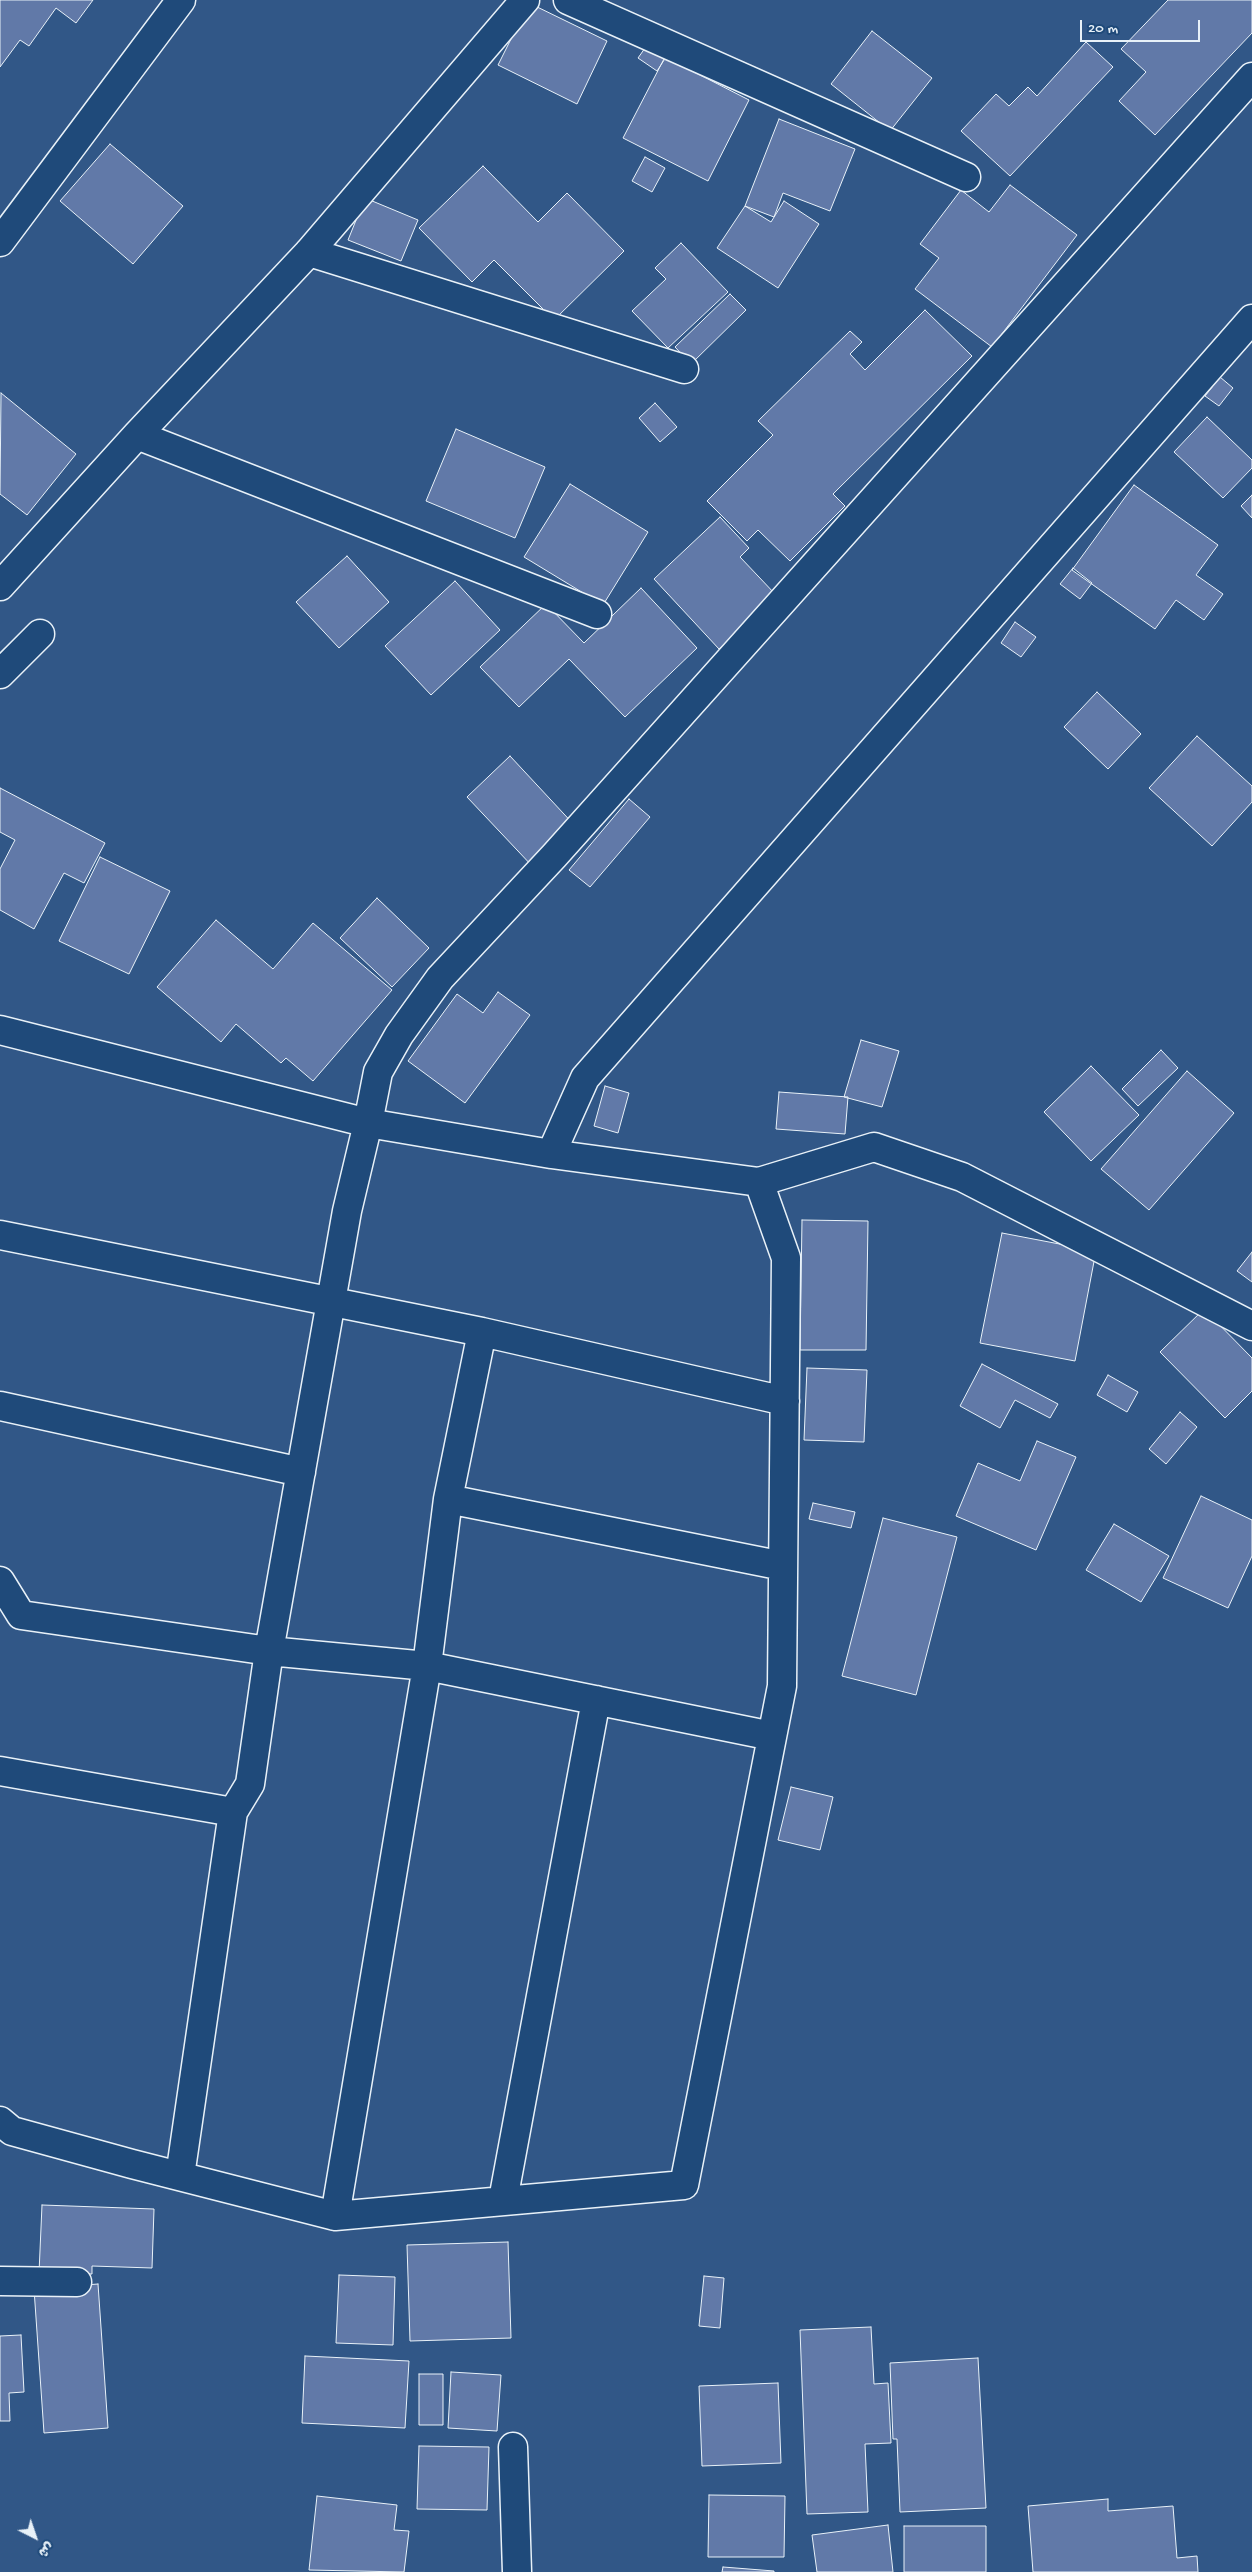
<!DOCTYPE html>
<meta charset="utf-8">
<style>
body{margin:0}
#map{position:relative;width:1252px;height:2572px;overflow:hidden;background:#315787;font-family:"Gochi Hand","Playpen Sans Arabic",sans-serif}
canvas{display:block}
.north{position:absolute;left:10px;top:2512px;width:50px;height:50px;-webkit-text-stroke:4px #1f4a7a;paint-order:stroke;rotate:139deg;font-size:14px;font-weight:700;line-height:20px;text-align:center;color:#e8f1f8}
.north::after{content:'';display:block;margin:auto;width:18px;height:22px;background:#e8f1f8;clip-path:polygon(50% 0,100% 100%,50% 72%,0 100%)}
.scale{position:absolute;left:1080px;top:20px;width:120px;height:22px;box-sizing:border-box;border:2px solid #e8f1f8;border-top:0;padding-left:6px;font-size:15px;line-height:18px;white-space:nowrap;color:#e8f1f8;-webkit-text-stroke:4px #1f4a7a;paint-order:stroke}
</style>
<div id="map">
<canvas width="1252" height="2572"></canvas>
<div class="north">ش</div>
<div class="scale">20 m</div>
</div>
<script>
const g = document.querySelector('canvas').getContext('2d');
g.lineJoin = 'round';
function fillPath(path, color) { g.fillStyle = color; g.fill(path, 'evenodd'); }
const toPath = rows => new Path2D(rows.map(r => 'M' + r).join(''));
function stroke(path, color, width, dash) { g.strokeStyle = color; g.lineWidth = width; g.lineCap = dash ? 'butt' : 'round'; g.setLineDash(dash || []); g.stroke(path); }
const building = toPath([
 [0,0,93,0,76,23,56,8,29,46,20,40,0,67,0,0],
 [1168,0,1252,0,1252,33,1155,135,1119,101,1146,72,1121,49,1168,0],
 [529,3,607,41,577,104,498,65,529,3],
 [872,31,932,78,890,131,831,84,872,31],
 [650,41,668,54,657,71,638,58,650,41],
 [1086,42,1113,67,1010,176,961,131,996,94,1009,106,1028,87,1037,96,1086,42],
 [665,57,749,100,708,181,623,138,665,57],
 [779,119,855,149,830,211,783,193,774,217,745,206,779,119],
 [110,144,183,206,133,264,60,201,110,144],
 [645,157,665,168,652,192,632,181,645,157],
 [483,166,538,222,567,193,624,251,554,320,494,260,472,282,419,228,483,166],
 [1010,185,1077,235,992,347,915,289,939,258,920,244,961,190,989,212,1010,185],
 [365,198,418,220,401,261,348,240,365,198],
 [784,201,819,224,778,288,717,248,745,206,771,222,784,201],
 [681,243,728,292,668,348,632,311,666,279,655,268,681,243],
 [730,294,746,310,691,364,675,347,730,294],
 [925,310,972,356,833,494,845,506,790,561,758,530,747,541,707,501,773,435,758,421,850,331,862,342,850,354,865,370,925,310],
 [1220,377,1233,388,1219,406,1205,396,1220,377],
 [1,393,76,454,27,515,0,494,1,393],
 [655,403,677,427,660,442,639,418,655,403],
 [1207,417,1252,460,1252,468,1223,498,1174,452,1207,417],
 [456,429,545,467,515,538,426,501,456,429],
 [570,484,648,532,603,605,524,557,570,484],
 [1134,485,1218,545,1196,575,1223,594,1204,620,1176,600,1155,629,1072,570,1134,485],
 [1252,495,1252,518,1241,506,1252,495],
 [720,517,749,548,740,557,776,595,719,649,654,579,720,517],
 [347,556,389,602,339,648,296,602,347,556],
 [1073,568,1092,583,1080,599,1060,584,1073,568],
 [455,581,500,630,431,695,385,646,455,581],
 [641,588,697,648,625,717,569,659,519,707,480,667,546,604,584,643,641,588],
 [1015,622,1036,637,1021,657,1001,643,1015,622],
 [1097,692,1141,734,1108,769,1064,727,1097,692],
 [1197,736,1252,786,1252,802,1212,846,1149,788,1197,736],
 [510,756,577,828,534,868,467,797,510,756],
 [0,788,105,843,84,883,64,873,34,929,0,910,0,869,15,840,0,832,0,788],
 [629,799,650,817,590,887,569,870,629,799],
 [100,857,170,891,129,974,59,941,100,857],
 [377,898,429,948,392,987,340,938,377,898],
 [216,920,273,969,313,923,392,990,313,1081,286,1058,281,1063,236,1024,221,1042,157,987,216,920],
 [498,992,530,1015,465,1103,408,1061,457,994,483,1013,498,992],
 [861,1040,899,1051,882,1107,844,1097,861,1040],
 [1161,1050,1178,1068,1138,1106,1122,1089,1161,1050],
 [1091,1066,1139,1115,1091,1161,1044,1112,1091,1066],
 [1187,1071,1234,1113,1149,1210,1101,1169,1187,1071],
 [605,1086,629,1093,618,1133,594,1126,605,1086],
 [779,1092,848,1097,845,1134,776,1129,779,1092],
 [802,1220,868,1221,866,1350,800,1350,802,1220],
 [1002,1233,1096,1251,1075,1361,980,1343,1002,1233],
 [1252,1252,1252,1282,1237,1271,1252,1252],
 [1204,1309,1252,1358,1252,1391,1225,1418,1160,1352,1204,1309],
 [982,1364,1058,1404,1050,1418,1015,1400,1000,1428,960,1406,982,1364],
 [807,1368,867,1370,864,1442,804,1440,807,1368],
 [1108,1375,1138,1392,1127,1412,1097,1395,1108,1375],
 [1180,1412,1197,1427,1166,1464,1149,1449,1180,1412],
 [1037,1441,1076,1457,1036,1550,956,1516,978,1463,1020,1481,1037,1441],
 [1201,1496,1252,1520,1252,1556,1228,1608,1163,1578,1201,1496],
 [813,1503,855,1512,851,1528,809,1519,813,1503],
 [883,1518,957,1537,916,1695,842,1676,883,1518],
 [1114,1524,1169,1556,1141,1602,1086,1570,1114,1524],
 [791,1787,833,1797,820,1850,778,1840,791,1787],
 [42,2205,154,2209,152,2268,92,2266,92,2274,39,2273,42,2205],
 [508,2242,511,2338,410,2341,407,2245,508,2242],
 [339,2275,395,2277,393,2345,336,2343,339,2275],
 [704,2276,724,2278,720,2328,699,2326,704,2276],
 [98,2284,108,2428,44,2433,34,2289,98,2284],
 [871,2327,874,2384,888,2383,891,2443,865,2444,868,2512,807,2514,800,2330,871,2327],
 [21,2335,24,2392,9,2393,10,2421,0,2421,0,2336,21,2335],
 [305,2356,409,2361,405,2428,302,2423,305,2356],
 [978,2358,986,2508,900,2512,897,2439,893,2439,890,2363,978,2358],
 [451,2372,501,2375,497,2431,448,2428,451,2372],
 [419,2374,443,2374,443,2425,419,2425,419,2374],
 [778,2383,781,2463,702,2466,699,2386,778,2383],
 [419,2446,489,2447,487,2510,417,2509,419,2446],
 [709,2495,785,2496,784,2557,708,2557,709,2495],
 [317,2496,397,2505,394,2530,409,2531,404,2572,309,2570,317,2496],
 [1108,2499,1108,2511,1173,2506,1177,2558,1197,2556,1198,2572,1033,2572,1028,2506,1108,2499],
 [888,2525,893,2572,817,2572,812,2535,888,2525],
 [904,2526,986,2526,986,2572,904,2572,904,2526],
 [723,2567,774,2571,774,2572,722,2572,723,2567]
]);
fillPath(building, '#6179a8');
stroke(building, '#e8f1f8', 1);
const minor = toPath([
 [568,0,966,177],
 [0,242,181,0],
 [309,252,684,369],
 [137,435,597,614],
 [0,586,137,435,309,252,525,0],
 [0,674,40,634],
 [0,1030,368,1123,551,1154,759,1182,874,1147,962,1177,1252,1326],
 [551,1154,585,1078,1252,319],
 [0,1235,482,1332],
 [0,1406,301,1472],
 [448,1499,783,1566],
 [0,1581,21,1615,269,1651,427,1666,448,1499,482,1332,785,1401],
 [0,1771,233,1812,180,2176],
 [233,1812,250,1784,269,1651,347,1211,368,1123,378,1072,399,1035,440,978,554,856,1252,77],
 [0,2121,12,2131,132,2164,335,2216,684,2185,782,1686,786,1258,759,1182],
 [503,2200,596,1700],
 [335,2216,427,1666,772,1736],
 [0,2281,77,2282],
 [513,2447,517,2572]
]);
stroke(minor, '#e8f1f8', 31);
stroke(minor, '#1f4a7a', 28);
</script>
